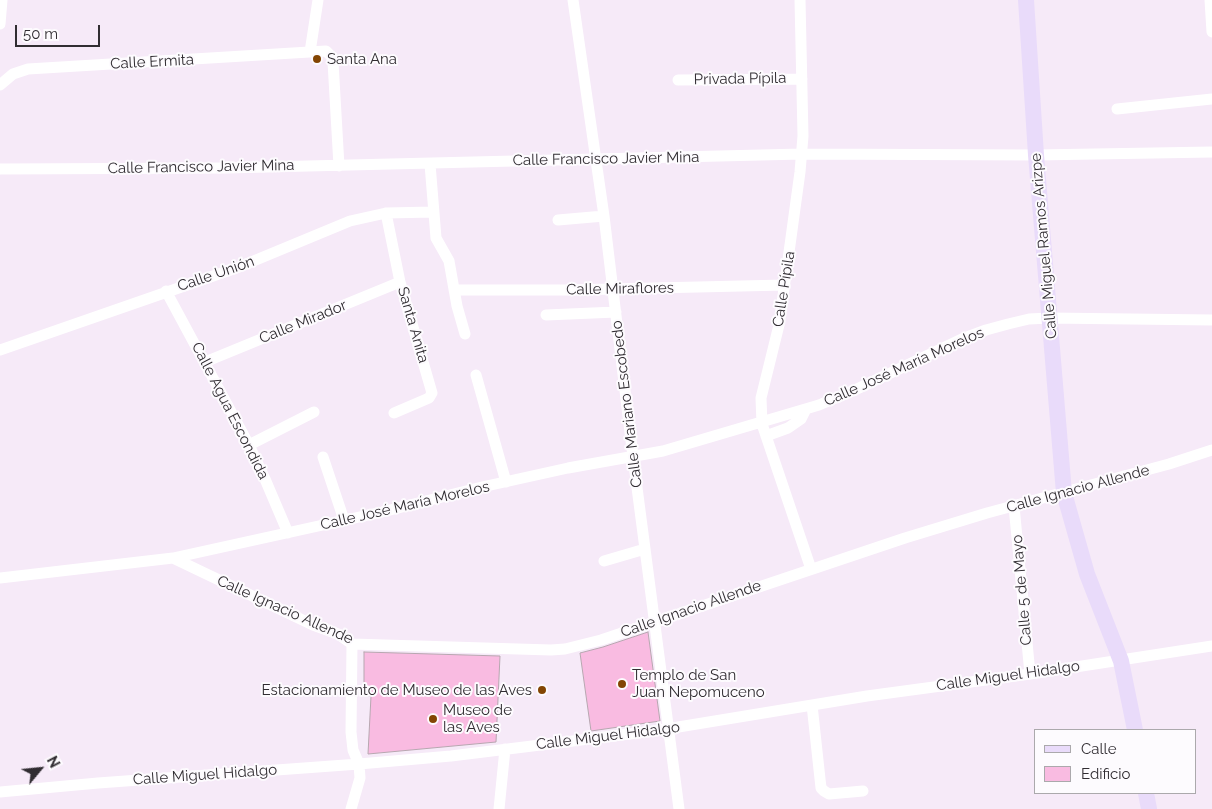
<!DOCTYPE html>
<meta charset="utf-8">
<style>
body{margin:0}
#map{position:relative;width:1212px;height:809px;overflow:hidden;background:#f6eaf8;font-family:Raleway,sans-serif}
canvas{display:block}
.legend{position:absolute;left:1034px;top:729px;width:162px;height:65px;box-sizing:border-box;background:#fdfbfe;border:1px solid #aba9ac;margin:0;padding:6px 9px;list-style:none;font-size:15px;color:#312d32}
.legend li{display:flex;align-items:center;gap:10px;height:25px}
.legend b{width:25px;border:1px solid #aba9ac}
.north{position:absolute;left:15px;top:744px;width:50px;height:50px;-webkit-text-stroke:4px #fdfbfe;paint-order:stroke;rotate:62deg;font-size:14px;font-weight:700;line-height:20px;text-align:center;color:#312d32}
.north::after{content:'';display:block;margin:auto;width:18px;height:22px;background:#312d32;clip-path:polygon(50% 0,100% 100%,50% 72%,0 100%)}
.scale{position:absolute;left:15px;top:25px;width:85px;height:22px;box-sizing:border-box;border:2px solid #312d32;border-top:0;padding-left:6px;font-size:15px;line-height:18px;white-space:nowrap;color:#312d32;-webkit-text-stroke:4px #fdfbfe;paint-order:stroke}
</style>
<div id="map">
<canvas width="1212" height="809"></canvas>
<ul class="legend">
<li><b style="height:6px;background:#e9dbfa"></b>Calle</li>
<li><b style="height:14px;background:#f9bbe1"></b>Edificio</li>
</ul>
<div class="north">N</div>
<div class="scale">50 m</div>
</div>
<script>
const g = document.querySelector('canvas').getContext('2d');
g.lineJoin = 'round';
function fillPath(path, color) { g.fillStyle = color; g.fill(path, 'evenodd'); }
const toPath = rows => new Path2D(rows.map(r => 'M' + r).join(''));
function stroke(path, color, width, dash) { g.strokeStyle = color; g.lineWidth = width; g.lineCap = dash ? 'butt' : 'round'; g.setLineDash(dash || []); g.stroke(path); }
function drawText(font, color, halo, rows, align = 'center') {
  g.font = font + ' Raleway,sans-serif'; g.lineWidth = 4; g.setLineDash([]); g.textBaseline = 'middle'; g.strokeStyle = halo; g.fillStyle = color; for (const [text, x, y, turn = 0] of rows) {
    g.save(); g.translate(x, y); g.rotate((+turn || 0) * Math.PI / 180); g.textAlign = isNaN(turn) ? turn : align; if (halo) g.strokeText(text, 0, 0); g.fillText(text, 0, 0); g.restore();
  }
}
const building = toPath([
 [648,632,660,721,591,731,580,653,603,647,648,632],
 [364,652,500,656,496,742,368,754,371,696,364,695,364,652]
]);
fillPath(building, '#f9bbe1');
stroke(building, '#b7a7b0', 1);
stroke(toPath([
 [573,0,604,216,633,457,679,809],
 [800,0,803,136,800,172,779,325,761,398,762,424,811,569],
 [1210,0,1212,32],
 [0,24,2,0],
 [310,52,318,0],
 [678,80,802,79],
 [0,85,13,74,28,69,326,51,332,57,333,62,339,166],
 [1117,109,1212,99],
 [430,164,436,238,449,261,457,306,465,334],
 [0,169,226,168,802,154,1036,155,1212,152],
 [386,213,400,282,432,393,429,398,394,413],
 [558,220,604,216],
 [454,290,567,290,785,285],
 [166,291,249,445,265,479,288,533],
 [546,315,616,312],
 [0,350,239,267,350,221,386,213,433,212],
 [205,362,400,282],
 [476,375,506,482],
 [766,436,788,428,801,419,805,411],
 [249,445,314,412],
 [323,457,344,520],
 [1014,506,1030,674],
 [173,558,313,625,338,634,352,644,551,650,565,649,601,640,905,538,987,513,1169,464,1212,450],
 [604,561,645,549],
 [0,578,173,558,382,512,482,487,568,468,663,451,819,405,857,389,962,339,986,330,1008,324,1029,319,1049,318,1212,320],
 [812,705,821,788,824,791,829,794,863,791],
 [0,792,98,783,359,764,451,756,654,731,867,696,1030,674,1212,646],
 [351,809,360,778,359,764,353,750,351,732,352,644],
 [499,809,505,749]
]), '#fff', 11);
stroke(toPath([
 [1026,0,1036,155,1064,493,1087,574,1121,661,1135,730],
 [1146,793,1149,809]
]), '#e9dbfa', 16);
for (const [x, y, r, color] of [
 [317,59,5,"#834503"],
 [622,684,5,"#834503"],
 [542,690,5,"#834503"],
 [433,719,5,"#834503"]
]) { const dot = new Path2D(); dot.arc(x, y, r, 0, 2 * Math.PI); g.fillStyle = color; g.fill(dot); stroke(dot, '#fdfbfe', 2); }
drawText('15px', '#312d32', '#fdfbfe', [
 ["Santa Ana",327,59],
 ["Templo de San",632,675],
 ["Juan Nepomuceno",632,692],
 ["Estacionamiento de Museo de las Aves",532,690,"right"],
 ["Museo de",443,710],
 ["las Aves",443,727]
], 'left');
drawText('15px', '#312d32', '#fdfbfe', [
 ["Calle Ermita",152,62,-3],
 ["Privada Pípila",740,79,-1],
 ["Calle Francisco Javier Mina",606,159,-1],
 ["Calle Francisco Javier Mina",201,167,-1],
 ["Calle Miguel Ramos Arizpe",1044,246,-95],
 ["Calle Unión",216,274,-19],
 ["Calle Miraflores",620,289,-1],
 ["Calle Pípila",784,289,-81],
 ["Calle Mirador",303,322,-22],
 ["Santa Anita",413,325,74],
 ["Calle José María Morelos",904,367,-24],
 ["Calle Mariano Escobedo",627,404,-97],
 ["Calle Agua Escondida",230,411,63],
 ["Calle Ignacio Allende",1078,489,-15],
 ["Calle José María Morelos",405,506,-13],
 ["Calle 5 de Mayo",1022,590,-95],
 ["Calle Ignacio Allende",691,609,-19],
 ["Calle Ignacio Allende",285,610,24],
 ["Calle Miguel Hidalgo",1008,676,-8],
 ["Calle Miguel Hidalgo",608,736,-7],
 ["Calle Miguel Hidalgo",205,775,-4]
]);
</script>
